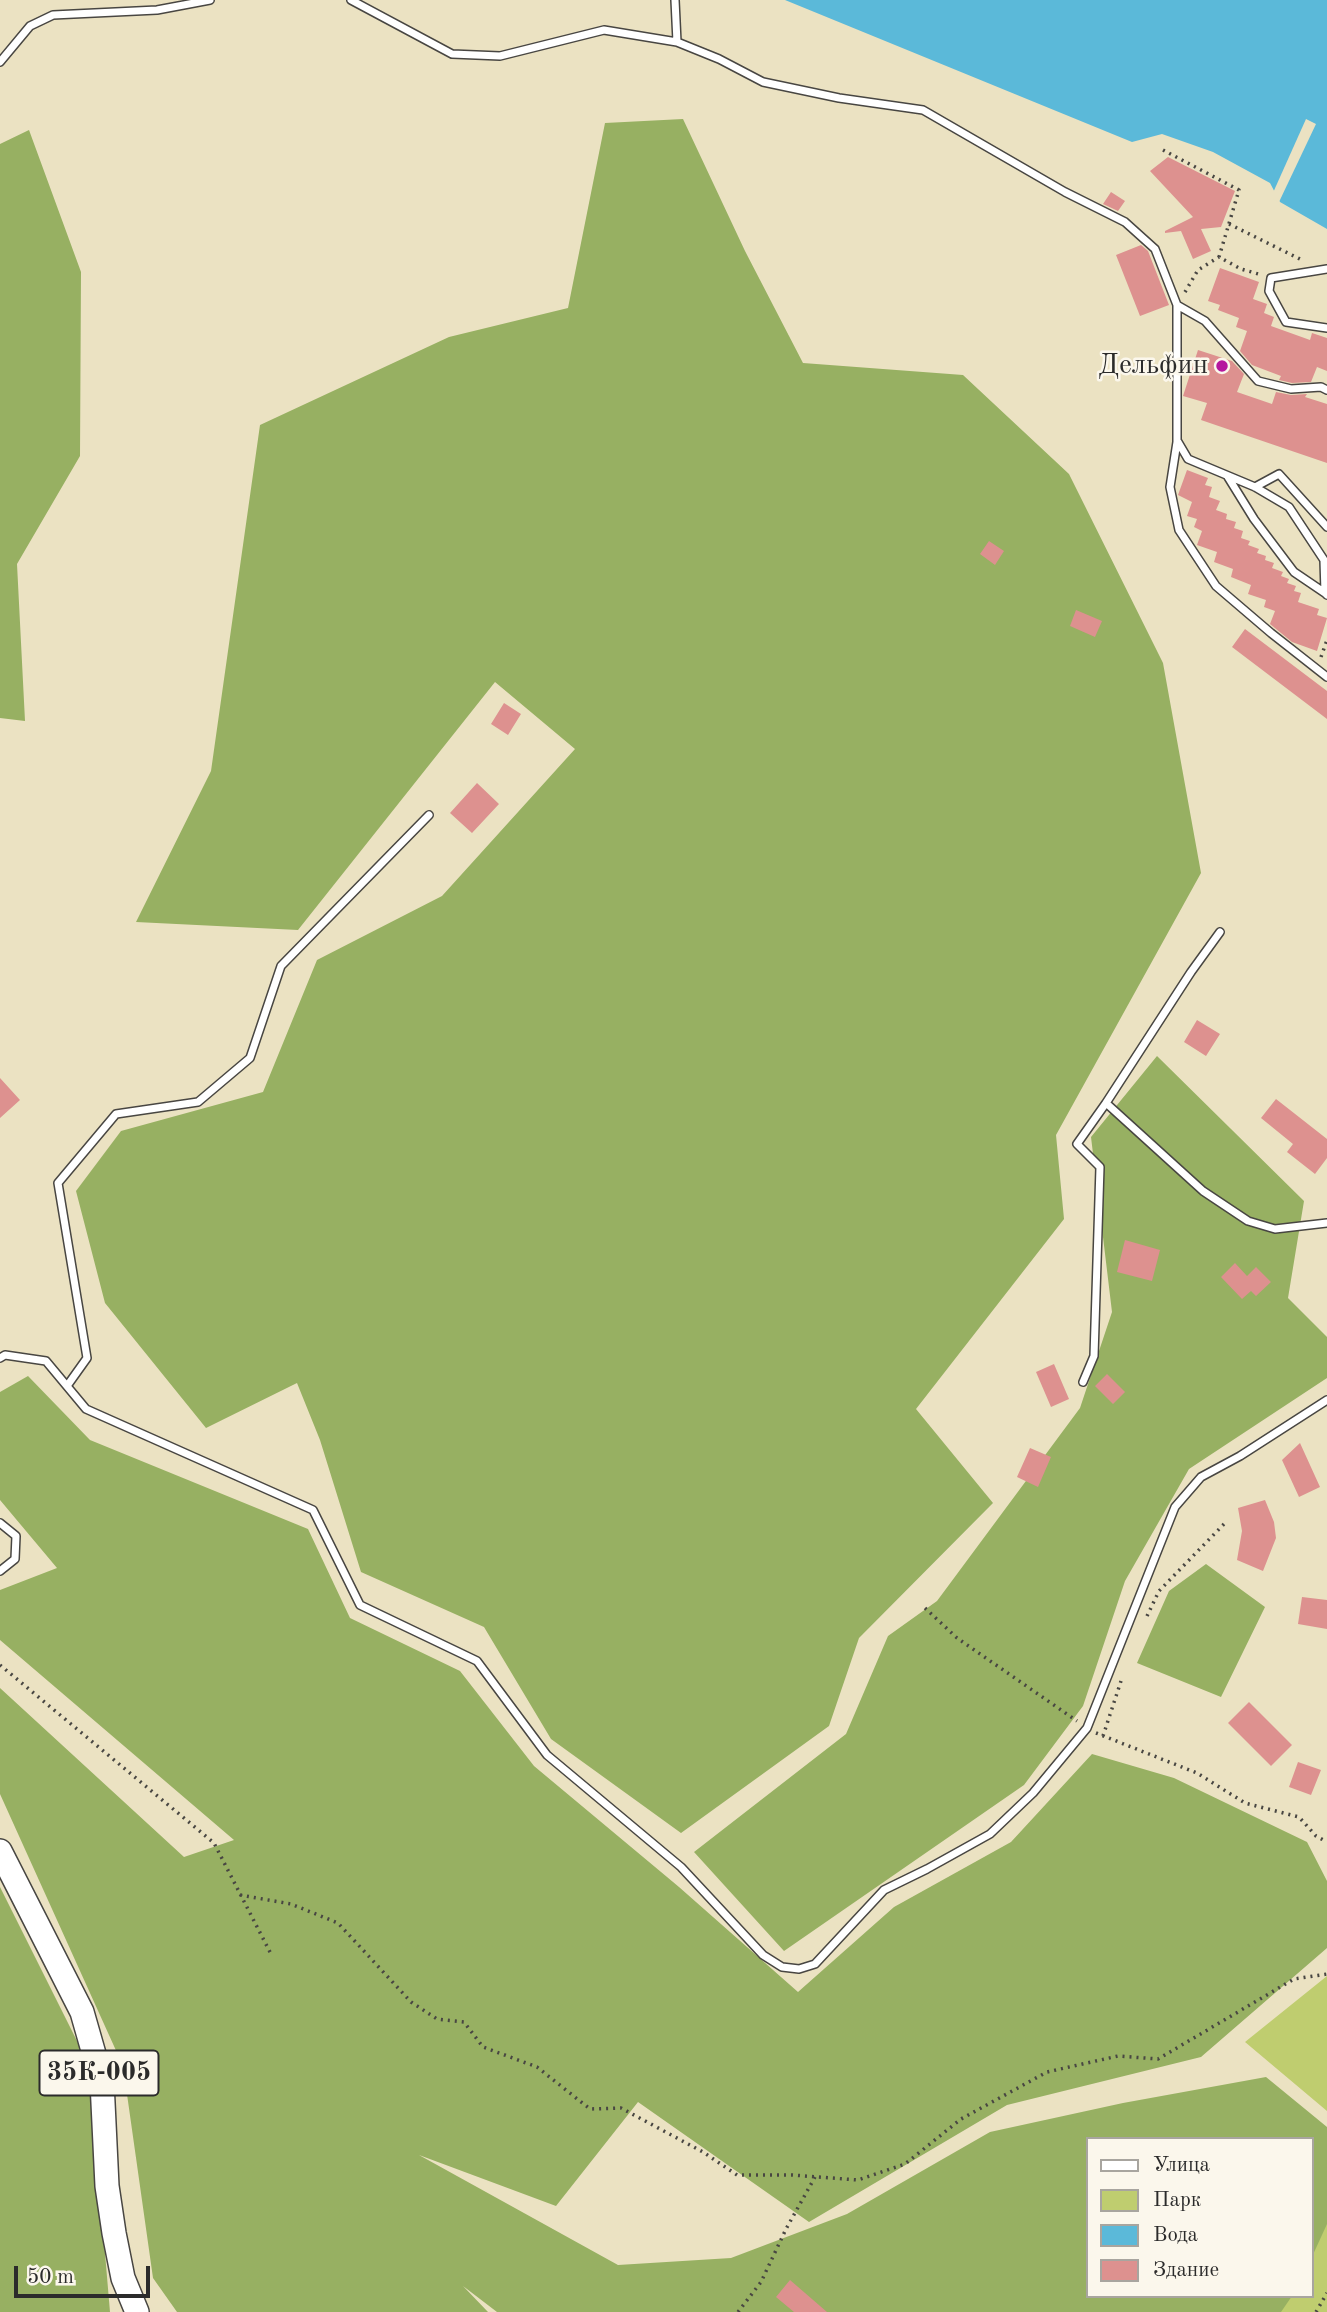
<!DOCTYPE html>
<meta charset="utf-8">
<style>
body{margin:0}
#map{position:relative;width:1327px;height:2312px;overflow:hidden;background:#ebe2c2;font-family:"Old Standard TT",serif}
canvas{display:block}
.legend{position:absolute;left:1086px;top:2137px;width:228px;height:161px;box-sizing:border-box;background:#fbf7ec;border:2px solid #a8a59f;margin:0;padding:9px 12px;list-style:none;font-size:21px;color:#2b2b2b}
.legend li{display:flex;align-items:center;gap:14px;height:35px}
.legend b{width:35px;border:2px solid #a8a59f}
.scale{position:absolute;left:14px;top:2266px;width:136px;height:32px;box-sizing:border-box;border:4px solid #2b2b2b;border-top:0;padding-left:9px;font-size:21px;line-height:24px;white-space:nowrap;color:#2b2b2b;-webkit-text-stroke:5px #fbf7ec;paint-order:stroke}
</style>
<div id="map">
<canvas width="1327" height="2312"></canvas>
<ul class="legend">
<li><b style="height:9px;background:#fff"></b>Улица</li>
<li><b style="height:19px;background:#bfcd6f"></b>Парк</li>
<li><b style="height:19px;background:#5bb9d9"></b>Вода</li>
<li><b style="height:19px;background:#dd918f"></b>Здание</li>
</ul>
<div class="scale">50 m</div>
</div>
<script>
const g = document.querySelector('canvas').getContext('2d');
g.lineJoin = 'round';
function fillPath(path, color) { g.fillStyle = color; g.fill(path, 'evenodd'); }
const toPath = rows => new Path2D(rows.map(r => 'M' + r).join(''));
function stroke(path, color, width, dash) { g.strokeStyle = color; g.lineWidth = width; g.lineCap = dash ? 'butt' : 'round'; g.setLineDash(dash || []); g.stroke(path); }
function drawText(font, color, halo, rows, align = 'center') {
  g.font = font + ' "Old Standard TT",serif'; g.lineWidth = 5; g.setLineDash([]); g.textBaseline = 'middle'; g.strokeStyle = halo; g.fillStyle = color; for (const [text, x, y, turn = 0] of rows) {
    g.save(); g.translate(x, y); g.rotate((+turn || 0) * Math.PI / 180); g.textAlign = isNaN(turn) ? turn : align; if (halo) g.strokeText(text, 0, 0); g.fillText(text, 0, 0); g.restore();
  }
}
fillPath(toPath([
 [1327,1976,1327,2111,1245,2042],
 [1327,2221,1327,2312,1276,2312,1285,2296,1311,2296,1311,2249]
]), '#bfcd6f');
fillPath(toPath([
 [683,119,745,251,803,363,963,375,1069,474,1163,663,1201,873,1056,1135,1064,1219,916,1409,993,1503,859,1638,829,1726,681,1833,551,1739,484,1627,361,1572,320,1440,297,1383,206,1428,105,1303,76,1191,121,1131,263,1092,317,960,442,896,575,749,495,682,298,930,136,922,211,771,260,425,449,337,568,308,605,123],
 [29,130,81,272,80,456,17,564,25,721,0,718,0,144],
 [1157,1056,1304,1201,1288,1298,1327,1337,1327,1378,1189,1469,1125,1581,1083,1706,1024,1785,784,1951,694,1852,846,1734,888,1636,937,1601,1080,1408,1112,1312,1091,1137],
 [28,1376,90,1440,308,1529,350,1618,460,1671,534,1766,679,1887,798,1992,894,1907,1011,1842,1092,1754,1174,1778,1307,1842,1327,1881,1327,1948,1201,2057,1007,2105,809,2222,638,2102,556,2206,419,2155,618,2265,731,2258,847,2214,990,2132,1123,2103,1266,2077,1327,2127,1327,2224,1311,2259,1311,2139,1087,2139,1087,2296,1292,2296,1281,2312,497,2312,463,2286,488,2312,177,2312,153,2278,123,2066,0,1794,0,1688,184,1857,234,1840,0,1640,0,1590,57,1568,0,1500,0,1392],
 [1206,1564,1265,1607,1221,1697,1137,1663,1169,1591],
 [0,1887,89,2065,110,2312,0,2312]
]), '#97b062');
fillPath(toPath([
 [785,0,1327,0,1327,229,1280,202,1270,183,1213,152,1162,134,1132,142]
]), '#5bb9d9');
fillPath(toPath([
 [1306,119,1316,124,1279,202,1274,200,1272,195]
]), '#ebe2c2');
fillPath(toPath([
 [1168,157,1235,191,1221,227,1201,229,1211,251,1193,259,1181,231,1165,233,1165,231,1193,217,1150,171],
 [1111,192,1125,201,1118,211,1103,204],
 [1141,245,1148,251,1169,305,1140,316,1116,255],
 [1220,268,1259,282,1253,299,1267,304,1264,313,1274,317,1271,326,1310,340,1312,333,1327,338,1327,371,1317,367,1311,382,1292,383,1279,380,1281,376,1252,365,1240,351,1247,331,1236,327,1239,318,1218,310,1220,305,1208,301],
 [1198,350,1232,361,1244,374,1237,392,1272,404,1276,392,1291,395,1307,394,1305,397,1327,404,1327,463,1201,420,1207,403,1183,396],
 [1187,470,1208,478,1205,485,1212,487,1209,497,1220,501,1216,510,1227,514,1226,519,1236,522,1234,528,1243,531,1241,538,1250,541,1248,545,1259,549,1257,553,1266,556,1265,560,1274,563,1272,568,1283,572,1281,576,1289,579,1287,583,1296,586,1294,591,1301,593,1298,602,1319,609,1317,615,1327,618,1317,651,1292,642,1270,624,1275,611,1264,607,1266,600,1248,594,1251,585,1231,577,1233,569,1214,562,1217,552,1197,545,1202,531,1194,527,1197,519,1187,516,1192,502,1178,495],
 [989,541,1004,551,995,565,980,554],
 [1076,610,1102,621,1095,637,1070,626],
 [1245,629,1327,691,1327,719,1232,647],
 [504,703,521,714,508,735,491,724],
 [477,783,499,804,472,833,450,813],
 [1197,1020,1220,1034,1206,1056,1184,1042],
 [0,1078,20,1100,0,1118],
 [1276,1099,1327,1139,1327,1158,1315,1174,1287,1152,1293,1144,1261,1118],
 [1125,1240,1160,1250,1152,1281,1117,1272],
 [1235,1263,1247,1276,1256,1267,1271,1282,1256,1296,1251,1291,1242,1299,1221,1277],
 [1054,1364,1069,1399,1051,1407,1036,1372],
 [1107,1374,1125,1392,1113,1404,1095,1386],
 [1300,1443,1320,1487,1299,1497,1282,1460],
 [1030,1448,1051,1457,1038,1487,1017,1477],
 [1265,1500,1274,1522,1276,1538,1263,1571,1237,1560,1242,1531,1238,1508],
 [1302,1597,1327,1600,1327,1629,1298,1624],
 [1249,1702,1292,1745,1271,1766,1228,1723],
 [1298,1762,1321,1770,1311,1795,1289,1787],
 [790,2280,827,2312,794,2312,776,2297]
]), '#dd918f');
const lane = toPath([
 [351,0,452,54,500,56,604,30,677,42,719,59,763,82,839,98,923,110,1065,192,1125,222,1155,249,1177,305,1177,442,1170,487,1179,530,1216,586,1271,633,1327,677],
 [675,0,677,42],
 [0,62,30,26,53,15,157,10,210,0],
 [1327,269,1271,278,1269,291,1286,322,1327,328],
 [1177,305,1205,321,1258,381,1291,389,1321,387,1327,390],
 [1178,442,1188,459,1255,487,1289,507,1324,560,1325,593,1327,595],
 [1228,477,1254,519,1294,572,1325,593],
 [1255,487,1279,474,1327,527],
 [1106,1103,1191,972,1220,932],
 [0,1358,5,1355,46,1361,86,1409,313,1510,360,1605,477,1661,547,1755,681,1867,763,1955,782,1967,799,1969,815,1964,884,1890,927,1869,990,1834,1033,1793,1087,1728,1175,1507,1201,1477,1240,1456,1327,1400],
 [1083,1382,1094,1356,1100,1167,1077,1144,1106,1103,1203,1191,1248,1221,1275,1229,1327,1223],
 [67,1386,87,1358,58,1183,116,1114,198,1102,250,1058,281,966,429,815],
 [0,1523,16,1536,15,1559,0,1571]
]);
const primary = toPath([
 [0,1851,82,2012,102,2082,107,2186,114,2233,123,2278,137,2312]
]);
stroke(lane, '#484642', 10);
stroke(primary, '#484642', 26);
stroke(toPath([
 [1163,150,1239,190,1219,257],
 [1229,224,1302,260],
 [1185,292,1198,270,1219,257,1241,269,1262,275],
 [1321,657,1327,640],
 [925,1608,957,1638,1077,1721],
 [1147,1616,1159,1591,1226,1522],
 [0,1665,214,1843,271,1954],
 [1096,1733,1197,1773,1245,1803,1299,1817,1316,1836,1327,1842],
 [1103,1736,1121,1681],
 [240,1895,291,1904,338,1923,411,2002,437,2019,464,2022,483,2047,537,2067,590,2109,621,2108,703,2152,737,2175,792,2175,858,2180,905,2164,961,2119,1047,2072,1118,2056,1158,2059,1294,1979,1327,1974],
 [738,2312,761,2282,786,2229,815,2177],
 [1316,2312,1327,2293]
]), '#484642', 3.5, [2, 5]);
stroke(lane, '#fff', 7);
stroke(primary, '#fff', 23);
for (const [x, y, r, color] of [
 [1222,366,7,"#b5179e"]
]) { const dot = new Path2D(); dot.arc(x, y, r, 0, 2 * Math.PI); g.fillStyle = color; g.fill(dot); stroke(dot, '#fbf7ec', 2.5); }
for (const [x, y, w] of [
 [99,2073,119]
]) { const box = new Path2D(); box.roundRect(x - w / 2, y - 22.5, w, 45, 5); g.fillStyle = '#fbf7ec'; g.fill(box); stroke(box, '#2b2b2b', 2); }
drawText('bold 26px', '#2b2b2b', null, [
 ["35К-005",99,2073]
]);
drawText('28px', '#2b2b2b', '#fbf7ec', [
 ["Дельфин",1208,366]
], 'right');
</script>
